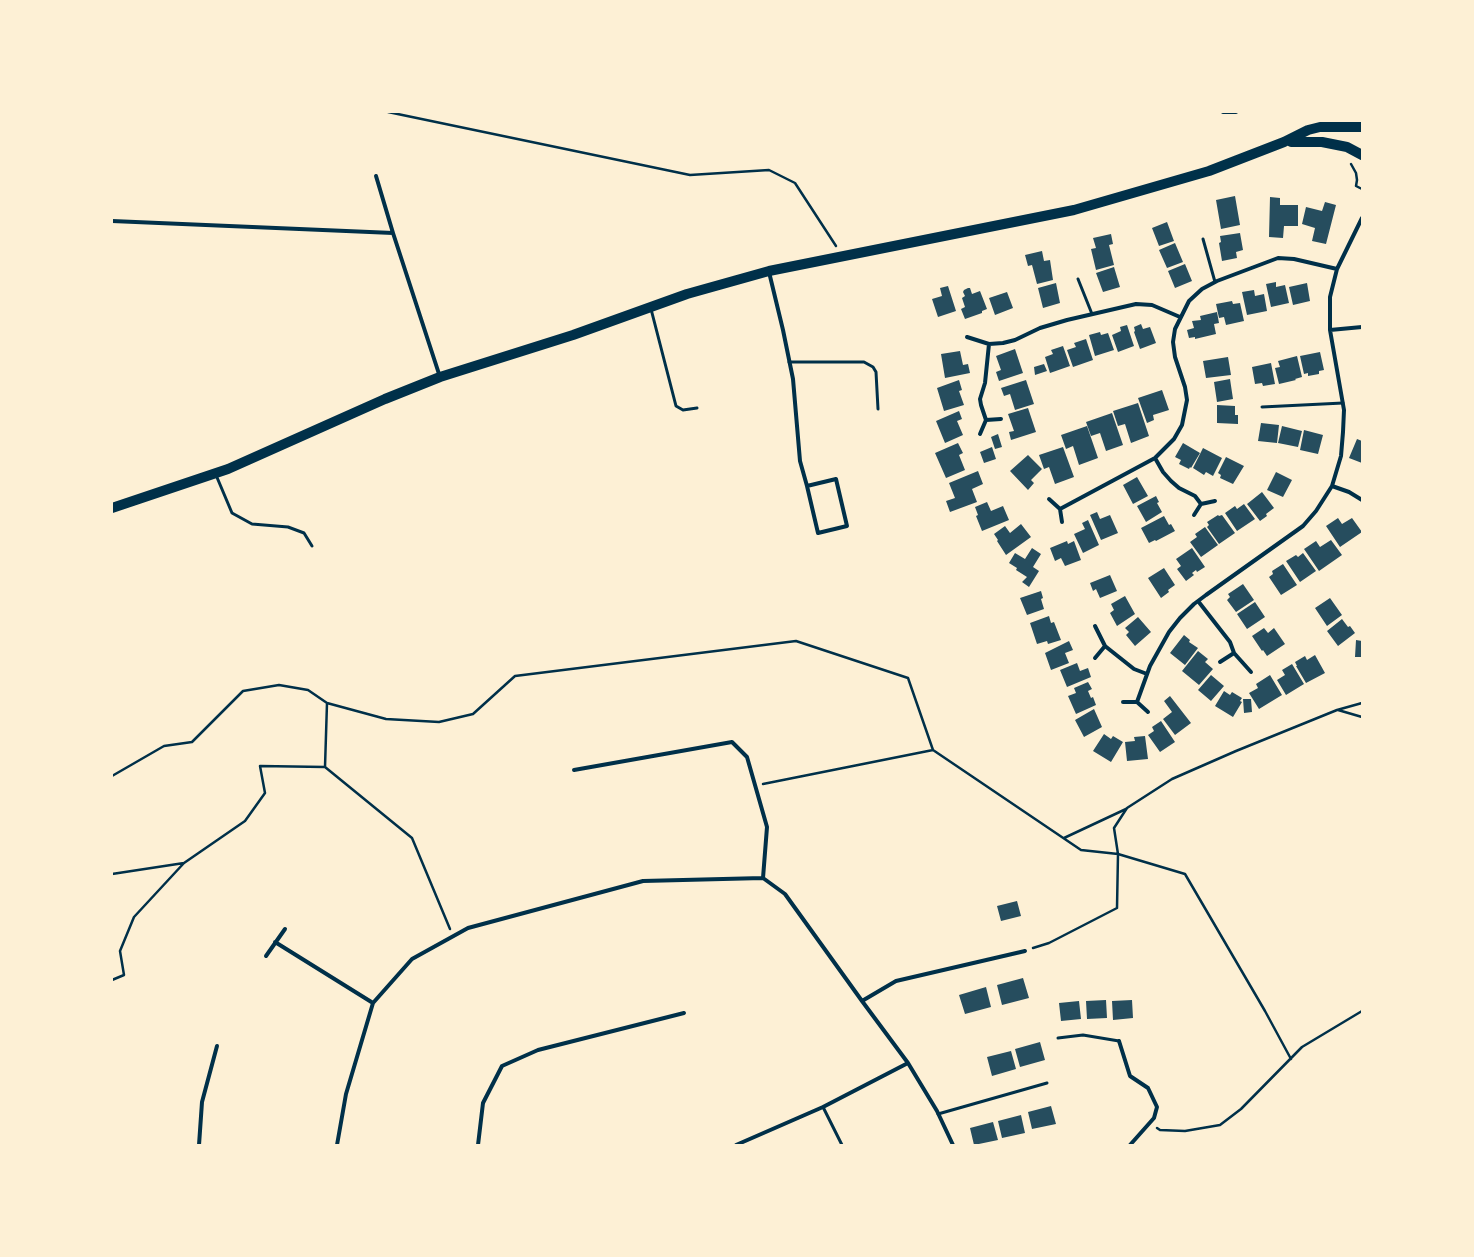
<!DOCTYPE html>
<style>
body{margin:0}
#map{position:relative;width:1474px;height:1257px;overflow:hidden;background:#fdf0d5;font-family:"IBM Plex Serif",serif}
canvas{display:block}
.frame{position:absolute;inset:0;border:113px solid #fdf0d5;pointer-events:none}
</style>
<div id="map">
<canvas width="1474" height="1257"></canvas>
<div class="frame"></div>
</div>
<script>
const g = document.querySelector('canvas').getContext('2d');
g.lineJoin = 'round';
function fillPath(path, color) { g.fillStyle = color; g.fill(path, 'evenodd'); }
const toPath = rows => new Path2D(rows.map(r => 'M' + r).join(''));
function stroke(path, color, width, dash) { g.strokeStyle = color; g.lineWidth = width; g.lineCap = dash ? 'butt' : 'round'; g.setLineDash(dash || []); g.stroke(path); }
fillPath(toPath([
 [1235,196,1240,225,1221,229,1216,200],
 [1270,197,1280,198,1280,205,1298,205,1298,226,1284,226,1283,238,1269,237],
 [1325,202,1336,205,1326,244,1312,241,1315,228,1302,224,1306,207,1322,211],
 [1167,222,1174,241,1159,246,1152,228],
 [1240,233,1243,250,1236,252,1237,258,1222,261,1219,243,1221,242,1220,236],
 [1111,234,1113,244,1109,245,1114,265,1096,270,1091,249,1096,248,1093,238],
 [1175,243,1183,262,1167,268,1159,250],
 [1042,251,1044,261,1050,260,1053,280,1037,284,1032,265,1028,266,1025,255],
 [1185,264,1192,281,1175,288,1168,271],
 [1114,267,1120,287,1103,292,1096,273],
 [1276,282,1276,287,1285,285,1289,303,1271,307,1266,284],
 [1056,283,1060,303,1043,308,1038,288],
 [1307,283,1310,301,1293,305,1289,287],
 [948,286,956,311,938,317,932,299,942,296,940,288],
 [968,288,970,288,972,294,980,291,987,309,982,311,982,313,965,319,961,309,965,307,962,298,965,296,963,292,964,290],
 [1254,290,1255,296,1264,294,1267,311,1247,315,1242,292],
 [1007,292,1013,308,995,315,989,298],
 [1232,301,1233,304,1240,303,1244,321,1226,325,1224,317,1219,318,1216,304],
 [1217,312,1219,323,1214,324,1216,334,1195,339,1195,337,1189,338,1187,330,1194,328,1192,321,1201,320,1200,316],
 [1141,324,1143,329,1150,327,1156,343,1140,349,1134,332,1135,331,1134,327],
 [1127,325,1134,346,1118,352,1112,335,1121,331,1120,327],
 [1100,332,1101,335,1108,333,1114,350,1095,356,1089,335],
 [1086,339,1093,360,1073,367,1067,350,1076,347,1074,343],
 [1063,346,1070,366,1050,373,1045,357,1053,354,1051,350],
 [1015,349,1023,373,999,381,996,372,1001,370,996,356],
 [960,351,963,365,968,364,970,373,945,378,941,354],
 [1320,352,1324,370,1319,371,1319,374,1308,376,1308,373,1304,374,1300,356],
 [1297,356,1302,377,1295,379,1296,380,1279,384,1275,368,1280,367,1278,361],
 [1228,357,1231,375,1206,378,1203,361],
 [1271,363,1275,384,1263,386,1262,383,1255,384,1252,367],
 [1044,364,1047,371,1035,375,1034,367],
 [1230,379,1233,399,1217,402,1214,382],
 [959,380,962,390,959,391,964,405,944,411,937,388],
 [1026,380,1034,404,1015,410,1010,394,1004,396,1001,388],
 [1162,390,1169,410,1153,415,1154,420,1147,423,1138,398],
 [1138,403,1149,436,1131,443,1125,424,1118,426,1113,411],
 [1217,405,1235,406,1235,415,1238,415,1238,424,1217,423],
 [1028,408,1036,432,1011,440,1009,432,1014,431,1008,414],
 [959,411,962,419,957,421,963,435,945,443,936,421],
 [1112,413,1123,445,1106,451,1100,433,1091,436,1086,422],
 [1261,423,1279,425,1277,443,1258,441],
 [1087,426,1098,458,1079,465,1073,446,1066,449,1061,435],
 [1282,426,1302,431,1298,447,1278,443],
 [1304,430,1323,435,1318,454,1300,450],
 [998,434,1002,447,995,449,991,437],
 [1357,439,1362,441,1362,463,1349,458],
 [958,443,963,453,959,455,965,470,946,478,935,453],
 [1183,443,1200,453,1191,468,1190,467,1189,469,1179,464,1181,460,1175,457],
 [992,447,996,459,984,463,980,452],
 [1063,447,1074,477,1055,484,1049,467,1044,469,1039,455],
 [1203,448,1222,458,1213,476,1206,472,1204,475,1193,468],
 [1028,455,1042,469,1031,480,1034,483,1028,490,1010,471],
 [1226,457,1244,466,1233,484,1220,478,1221,475,1218,473],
 [978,471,983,484,972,489,977,502,950,512,946,501,955,498,949,483],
 [1276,472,1292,480,1283,497,1267,490],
 [1137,477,1148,496,1133,504,1123,485],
 [1262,492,1274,508,1266,514,1267,516,1260,521,1247,504],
 [1156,496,1159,502,1157,503,1162,512,1146,522,1137,506],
 [987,502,991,511,1003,506,1009,520,982,531,976,516,978,515,975,507],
 [1244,504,1255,519,1237,531,1225,513,1235,506,1237,509],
 [1097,512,1100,519,1110,515,1118,533,1101,540,1090,515],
 [1218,515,1219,516,1222,515,1235,533,1219,544,1207,527,1209,525,1207,522],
 [1164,516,1169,525,1171,524,1175,531,1156,541,1155,540,1149,543,1141,528],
 [1338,518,1342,524,1352,518,1362,532,1340,547,1326,526],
 [1088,520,1099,545,1083,553,1074,534,1085,529,1082,523],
 [1021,524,1031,537,1006,555,997,541,998,540,994,534,1005,526,1010,533],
 [1205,527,1218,545,1201,557,1190,542,1197,537,1195,534],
 [1331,540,1342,555,1319,571,1304,549,1316,541,1320,547],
 [1067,541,1068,544,1074,541,1081,560,1065,566,1061,558,1055,561,1050,548],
 [1032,548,1041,554,1033,567,1039,571,1029,587,1022,582,1027,577,1016,570,1017,568,1009,563,1015,553,1025,559],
 [1192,548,1205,567,1197,572,1196,570,1192,573,1194,575,1186,581,1177,569,1181,566,1176,559],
 [1303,553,1316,571,1300,582,1286,561,1296,555,1298,557],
 [1283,564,1297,585,1281,595,1269,577,1273,574,1272,571],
 [1164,568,1175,585,1168,590,1169,592,1161,598,1148,578],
 [1110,575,1117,591,1100,598,1096,589,1093,591,1090,583],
 [1243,584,1254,600,1236,612,1227,600,1230,597,1228,594],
 [1041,591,1043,598,1041,599,1044,609,1027,615,1020,598],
 [1125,596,1135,614,1117,626,1110,613,1114,610,1111,604],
 [1330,598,1342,615,1327,626,1315,608],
 [1255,602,1265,617,1247,629,1237,614],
 [1049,616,1051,623,1054,622,1061,640,1048,644,1047,641,1037,644,1030,623],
 [1138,617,1151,632,1135,646,1126,635,1129,632,1125,628],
 [1342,619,1348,627,1350,626,1355,633,1338,646,1327,631],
 [1264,628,1268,633,1274,628,1285,644,1267,656,1263,650,1262,651,1252,636],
 [1184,635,1190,640,1189,642,1198,648,1185,665,1170,653],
 [1356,640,1362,641,1362,657,1355,657],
 [1069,641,1073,650,1065,653,1069,663,1051,670,1045,653],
 [1198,651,1208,659,1205,662,1213,669,1199,685,1182,671],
 [1315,655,1325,673,1306,683,1296,666,1297,666,1295,662,1305,656,1307,660],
 [1077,663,1080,671,1088,668,1091,677,1067,687,1060,670],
 [1292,664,1304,684,1286,695,1277,680,1285,675,1282,670],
 [1211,675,1224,686,1211,701,1198,690],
 [1270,675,1282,695,1259,709,1249,693,1258,688,1256,684],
 [1088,682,1092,689,1088,691,1091,698,1093,697,1096,705,1076,714,1068,696,1076,693,1074,688],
 [1224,691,1230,695,1232,692,1242,698,1240,701,1242,702,1233,717,1215,706],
 [1170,696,1191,723,1175,735,1163,719,1172,712,1164,701],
 [1243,699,1251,699,1252,712,1244,713],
 [1094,709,1102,727,1084,737,1075,720],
 [1161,721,1175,742,1160,752,1148,735,1154,731,1152,727],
 [1104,734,1111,739,1113,736,1123,742,1111,762,1093,751],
 [1145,736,1148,759,1127,761,1125,742,1135,741,1134,737],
 [1017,901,1021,916,1001,921,997,906],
 [1023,978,1029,998,1002,1005,997,985],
 [986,987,991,1007,965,1014,959,995],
 [1106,1000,1107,1018,1087,1019,1086,1001],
 [1132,1000,1133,1018,1113,1020,1112,1001],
 [1079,1001,1081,1019,1061,1021,1059,1003],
 [1040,1042,1045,1060,1020,1067,1015,1049],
 [1011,1051,1016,1069,992,1076,987,1057],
 [1051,1106,1056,1124,1032,1129,1028,1112],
 [1021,1115,1025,1133,1002,1138,998,1121],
 [993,1122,998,1140,974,1145,970,1128]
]), '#264d5e');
stroke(toPath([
 [388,112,690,175,769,170,795,183,836,246],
 [1351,164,1356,173,1357,180,1356,186,1362,189],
 [327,703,325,767,412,838,450,929],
 [1338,710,1362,717],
 [112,776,164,746,192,742,243,691,279,685,308,690,327,703,386,719,439,722,473,714,515,676,796,641,908,678,933,750,1081,850,1118,854,1117,908,1049,943,1033,948],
 [763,784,933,750],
 [1064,838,1126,809],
 [112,874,184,863],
 [112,980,124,975,120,951,134,917,184,863,245,821,265,793,260,766,325,767],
 [1291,1059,1265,1011,1185,874,1118,854,1114,828,1127,808,1172,779,1236,751,1337,710,1362,703],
 [1157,1128,1160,1130,1185,1131,1220,1125,1241,1109,1302,1047,1362,1011]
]), '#003049', 2.5);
stroke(toPath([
 [1203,239,1215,282],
 [1078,279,1092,314],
 [651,309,676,406,683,410,697,408],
 [789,362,864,362,873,367,876,372,878,409],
 [1262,407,1343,403],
 [216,475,232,513,252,524,288,527,304,533,312,546],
 [1058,1038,1083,1035,1119,1041],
 [823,1107,842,1145],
 [938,1114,1047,1083]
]), '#003049', 3);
stroke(toPath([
 [1223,112,1236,112],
 [376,176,393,233],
 [112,221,393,233,440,377],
 [769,272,783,330,793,379,800,461,807,486,818,533,847,526,836,479,807,486],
 [1330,330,1362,327],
 [967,337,989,344,1003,343,1015,340,1040,328,1067,320,1136,304,1152,305,1180,317],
 [986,420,1001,419],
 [980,434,986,420,981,405,980,399,985,383,989,344],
 [1155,458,1163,472,1171,481,1179,488,1195,496,1201,504,1194,515],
 [1332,486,1349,492,1362,500],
 [1049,499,1060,509,1155,458,1174,439,1182,425,1187,400,1185,387,1175,357,1173,342,1175,329,1189,301,1202,289,1217,281,1278,258,1294,259,1337,269],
 [1201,504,1215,501],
 [1060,509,1062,522],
 [1198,601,1230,642,1234,653,1251,672],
 [1095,626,1105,646,1134,669,1147,674],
 [1095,658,1105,646],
 [1220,662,1234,653],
 [1123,702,1137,702,1150,666,1169,632,1180,618,1194,604,1206,595,1303,526,1316,511,1332,486,1341,456,1343,432,1344,410,1330,330,1330,297,1337,269,1362,218],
 [1137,702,1148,712],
 [574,770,732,742,747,757,767,827,763,878],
 [275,942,373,1003],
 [266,956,285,929],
 [862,1001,896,981,1025,951],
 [1119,1041,1130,1076,1148,1088,1157,1107,1154,1118,1130,1145],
 [199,1145,202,1102,217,1046],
 [337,1145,346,1094,373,1003,412,959,468,928,643,881,763,878,785,894,862,1001,908,1063,937,1111,953,1145],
 [478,1145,483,1103,502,1066,538,1050,684,1013],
 [736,1145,823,1107,908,1063]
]), '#003049', 4);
stroke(toPath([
 [1291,142,1322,142,1347,147,1362,155],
 [112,508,228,469,385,399,440,377,573,335,687,294,769,271,1074,210,1209,171,1284,142,1308,130,1320,127,1362,127]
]), '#003049', 10);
</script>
